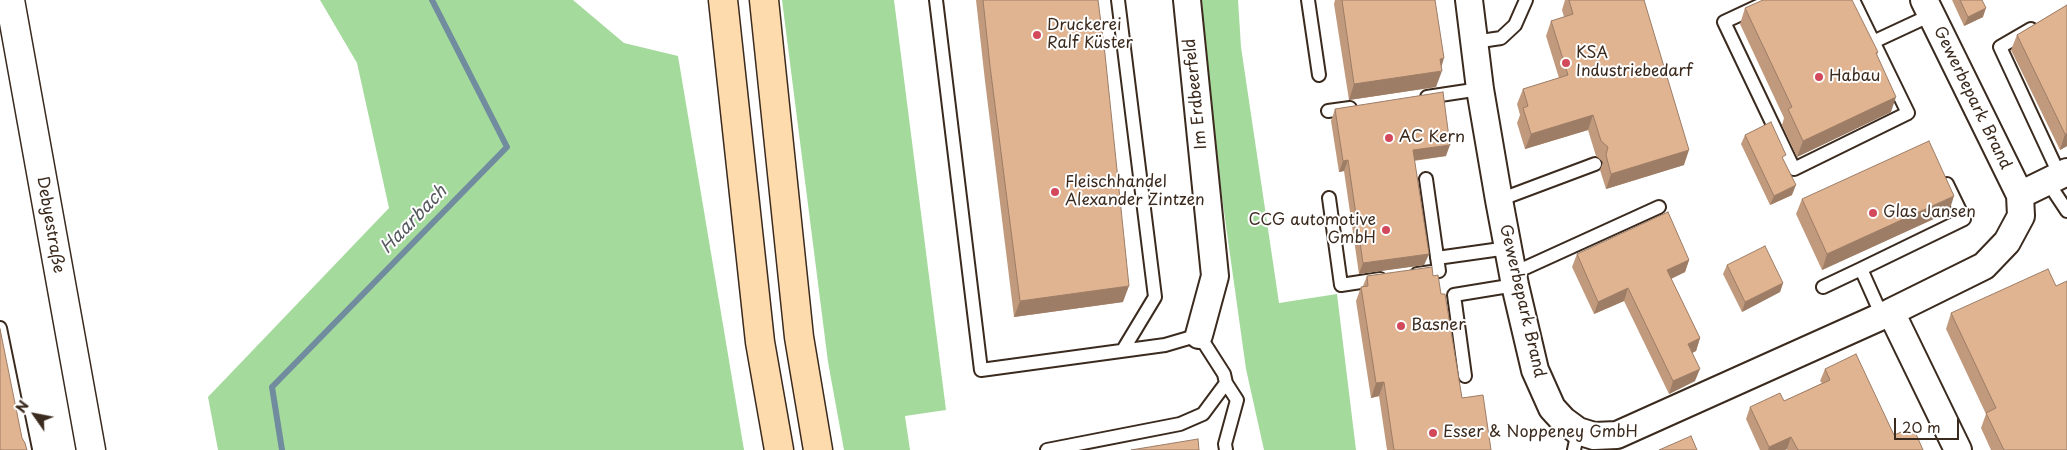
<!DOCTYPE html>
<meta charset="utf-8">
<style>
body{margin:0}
#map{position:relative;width:2067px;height:450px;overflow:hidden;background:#fff;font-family:"Playpen Sans",sans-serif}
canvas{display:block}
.north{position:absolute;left:10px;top:390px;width:50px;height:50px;-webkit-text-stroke:4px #fff;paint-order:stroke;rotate:303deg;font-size:14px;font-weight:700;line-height:20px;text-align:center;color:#3b2a1e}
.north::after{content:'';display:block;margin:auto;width:18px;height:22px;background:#3b2a1e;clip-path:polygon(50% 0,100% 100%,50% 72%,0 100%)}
.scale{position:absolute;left:1894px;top:418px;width:65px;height:22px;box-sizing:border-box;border:2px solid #3b2a1e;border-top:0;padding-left:6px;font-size:15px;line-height:18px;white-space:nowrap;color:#3b2a1e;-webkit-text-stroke:4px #fff;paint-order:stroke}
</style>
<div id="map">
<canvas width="2067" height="450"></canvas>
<div class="north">N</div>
<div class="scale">20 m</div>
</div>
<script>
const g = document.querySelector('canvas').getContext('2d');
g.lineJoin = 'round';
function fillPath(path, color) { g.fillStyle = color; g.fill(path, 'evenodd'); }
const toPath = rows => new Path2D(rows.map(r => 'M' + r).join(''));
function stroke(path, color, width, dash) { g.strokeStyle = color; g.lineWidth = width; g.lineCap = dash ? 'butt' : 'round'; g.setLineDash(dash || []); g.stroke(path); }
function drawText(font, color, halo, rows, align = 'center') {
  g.font = font + ' "Playpen Sans",sans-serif'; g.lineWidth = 4; g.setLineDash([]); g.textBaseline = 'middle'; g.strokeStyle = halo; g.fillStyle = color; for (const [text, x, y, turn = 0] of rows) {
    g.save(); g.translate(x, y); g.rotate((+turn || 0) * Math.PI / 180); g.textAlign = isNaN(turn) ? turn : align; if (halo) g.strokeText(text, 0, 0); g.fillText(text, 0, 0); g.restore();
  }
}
fillPath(toPath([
 [320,0,573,0,624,43,678,56,744,450,218,450,208,397,389,208,357,63],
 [782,0,894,0,946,410,905,416,910,450,844,450,828,362],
 [1202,0,1238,0,1241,47,1279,303,1337,294,1356,450,1264,450,1246,369,1208,97]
]), '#a5da9d');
stroke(toPath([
 [282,450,272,387,507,147,432,0]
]), '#708c9e', 6);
const service = toPath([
 [936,0,981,370,1165,345,1199,335,1224,374,1226,383],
 [1118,0,1155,297,1123,350],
 [1308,0,1319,75],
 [1771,0,1724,22,1794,169,1908,113,1853,0],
 [2031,29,2000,47,2060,176],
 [1474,42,1501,38,1515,25,1526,0],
 [1873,42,1931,15],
 [1427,97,1480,89],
 [1328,111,1350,108],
 [2047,181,2067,211],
 [1329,198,1341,285,1380,279],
 [1499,200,1595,164],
 [1437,258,1508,248],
 [1514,273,1659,207],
 [1417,274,1439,271,1426,179],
 [1823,287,1861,269],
 [1882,316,1861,269,1964,219,1947,184],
 [0,328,25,450],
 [1465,376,1454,295,1515,285],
 [1047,450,1180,424,1203,414,1226,383,1237,400,1225,444,1226,450],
 [1574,450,1578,431]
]);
const minor = toPath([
 [1187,0,1215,276,1199,335],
 [1469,0,1480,89,1499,200,1515,285,1535,370,1552,408,1563,420,1578,431,1594,436,1617,435,1891,312,1984,266,2007,242,2021,216,2020,195,1924,0],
 [2020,195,2067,172],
 [1891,312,1958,450]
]);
const secondary = toPath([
 [10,0,91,450]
]);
const motorway = toPath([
 [723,0,760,342,779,450],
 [764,0,799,337,818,450]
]);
stroke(service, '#3b2a1e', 16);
stroke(minor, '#3b2a1e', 30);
stroke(secondary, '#3b2a1e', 31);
stroke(motorway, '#3b2a1e', 31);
stroke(service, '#fff', 12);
stroke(minor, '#fff', 26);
stroke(secondary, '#fff', 28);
stroke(motorway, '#fedbac', 28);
fillPath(toPath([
 [976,0,1098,0,1123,302,1014,317,985,81],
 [1335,0,1435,0,1441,66,1436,87,1349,100,1334,4],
 [1565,0,1644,0,1684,165,1606,189,1600,170,1603,162,1596,156,1588,130,1525,149,1517,123,1520,115,1517,104,1523,89,1559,78,1546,36,1551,21,1564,17,1562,10],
 [1952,0,1982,0,1983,17,1964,26],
 [2067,5,2067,146,2060,150,2011,50,2017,35],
 [1745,8,1878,52,1877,55,1891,112,1797,157,1782,125,1784,118,1740,24],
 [1335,109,1446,156,1414,161,1429,254,1424,265,1359,274,1344,171,1339,172,1331,121],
 [1745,135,1784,161,1792,195,1770,205,1741,144],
 [1802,199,1949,212,1822,270,1796,214],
 [1577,254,1689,260,1685,272,1671,279,1700,338,1696,351,1692,353,1695,381,1669,394,1624,301,1594,314,1572,267],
 [1727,265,1783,283,1780,292,1742,312,1723,274],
 [1367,276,1433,276,1441,294,1462,398,1491,450,1387,450,1379,396,1371,398,1356,301,1361,287,1363,286],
 [2056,286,2067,450,1991,450,1981,428,1986,414,1946,329,1951,313],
 [1825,369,1894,435,1923,450,1787,450,1787,449,1785,450,1760,450,1746,419,1750,407,1784,401,1822,383,1820,381]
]), '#c19a7d');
fillPath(toPath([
 [1986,8,1983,17,1964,26,1968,17],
 [1444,58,1440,72,1442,71,1436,87,1349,100,1354,84],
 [1896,97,1891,112,1797,157,1803,141],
 [1593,115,1588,130,1525,149,1531,134],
 [2065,134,2067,134,2067,146,2060,150],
 [1450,145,1446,156,1409,161,1413,150],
 [1689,150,1684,165,1606,189,1611,174],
 [1348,160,1344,171,1339,172,1343,161],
 [1796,185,1792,195,1770,205,1774,196],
 [1954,196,1949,212,1822,270,1827,254],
 [1429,254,1424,265,1359,274,1363,263],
 [1689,260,1685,272,1662,283,1667,270],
 [1783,283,1780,292,1742,312,1745,302],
 [1129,286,1123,302,1014,317,1020,301],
 [1628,288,1624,301,1594,314,1598,302],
 [1700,338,1696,351,1684,357,1688,344],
 [1700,369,1695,381,1669,394,1673,381],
 [1384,382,1379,396,1371,398,1376,383],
 [1791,437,1787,449,1785,450,1768,450,1769,447]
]), '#9d7d66');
const building = toPath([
 [983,0,1098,0,1105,54,1129,286,1020,301,990,66,983,0],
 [1342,0,1435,0,1444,58,1440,59,1442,71,1354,84,1342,0],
 [1569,0,1644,0,1689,150,1611,174,1606,155,1608,147,1601,141,1593,115,1531,134,1523,108,1528,106,1523,89,1568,75,1551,21,1573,14,1569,0],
 [1763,0,1852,0,1878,52,1876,53,1896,97,1803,141,1788,109,1792,107,1745,8,1763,0],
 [1960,0,1982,0,1986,8,1968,17,1960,0],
 [2067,5,2067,134,2065,134,2017,35,2067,5],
 [1443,92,1450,145,1413,150,1429,254,1363,263,1348,160,1343,161,1335,109,1443,92],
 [1771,122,1786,155,1782,157,1796,185,1774,196,1745,135,1771,122],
 [1929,141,1954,196,1827,254,1802,199,1929,141],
 [1668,212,1689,260,1667,270,1700,338,1688,344,1700,369,1673,381,1628,288,1598,302,1577,254,1668,212],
 [1765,246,1783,283,1745,302,1727,265,1765,246],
 [1432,267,1433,276,1438,275,1441,294,1445,294,1462,398,1483,395,1491,450,1394,450,1384,382,1376,383,1361,287,1368,286,1367,276,1432,267],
 [2048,269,2056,286,2067,281,2067,450,2004,450,1986,413,1996,408,1951,313,2048,269],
 [0,329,22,438,25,443,27,450,0,450,0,329],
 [1856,354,1894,435,1913,427,1923,450,1798,450,1791,437,1769,447,1750,407,1780,393,1784,401,1830,380,1825,369,1856,354],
 [1691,436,1697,450,1659,450,1691,436],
 [1198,439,1199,450,1131,450,1198,439]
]);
fillPath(building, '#e0b391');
stroke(building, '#9d7d66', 1);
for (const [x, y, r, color] of [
 [1037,35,5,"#d1495b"],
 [1566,63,5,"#d1495b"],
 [1819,77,5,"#d1495b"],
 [1389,138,5,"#d1495b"],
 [1055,192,5,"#d1495b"],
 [1873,213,5,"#d1495b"],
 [1386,230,5,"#d1495b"],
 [1401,326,5,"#d1495b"],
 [1433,433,5,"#d1495b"]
]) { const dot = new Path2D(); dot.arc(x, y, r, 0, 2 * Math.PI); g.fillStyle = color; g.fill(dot); stroke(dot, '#fff', 2); }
drawText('16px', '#3b2a1e', '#fff', [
 ["Druckerei",1047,26],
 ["Ralf Küster",1047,44],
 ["KSA",1576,54],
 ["Industriebedarf",1576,72],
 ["Habau",1829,77],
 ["AC Kern",1399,138],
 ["Fleischhandel",1065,183],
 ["Alexander Zintzen",1065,201],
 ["Glas Jansen",1883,213],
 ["CCG automotive",1376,221,"right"],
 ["GmbH",1376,239,"right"],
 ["Basner",1411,326],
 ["Esser & Noppeney GmbH",1443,433]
], 'left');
drawText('16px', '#3b2a1e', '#fff', [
 ["Im Erdbeerfeld",1196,94,-96],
 ["Gewerbepark Brand",1972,98,64],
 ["Debyestraße",50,225,80],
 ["Gewerbepark Brand",1522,301,77]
]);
drawText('italic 18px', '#565b5e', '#fff', [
 ["Haarbach",414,220,-46]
]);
</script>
